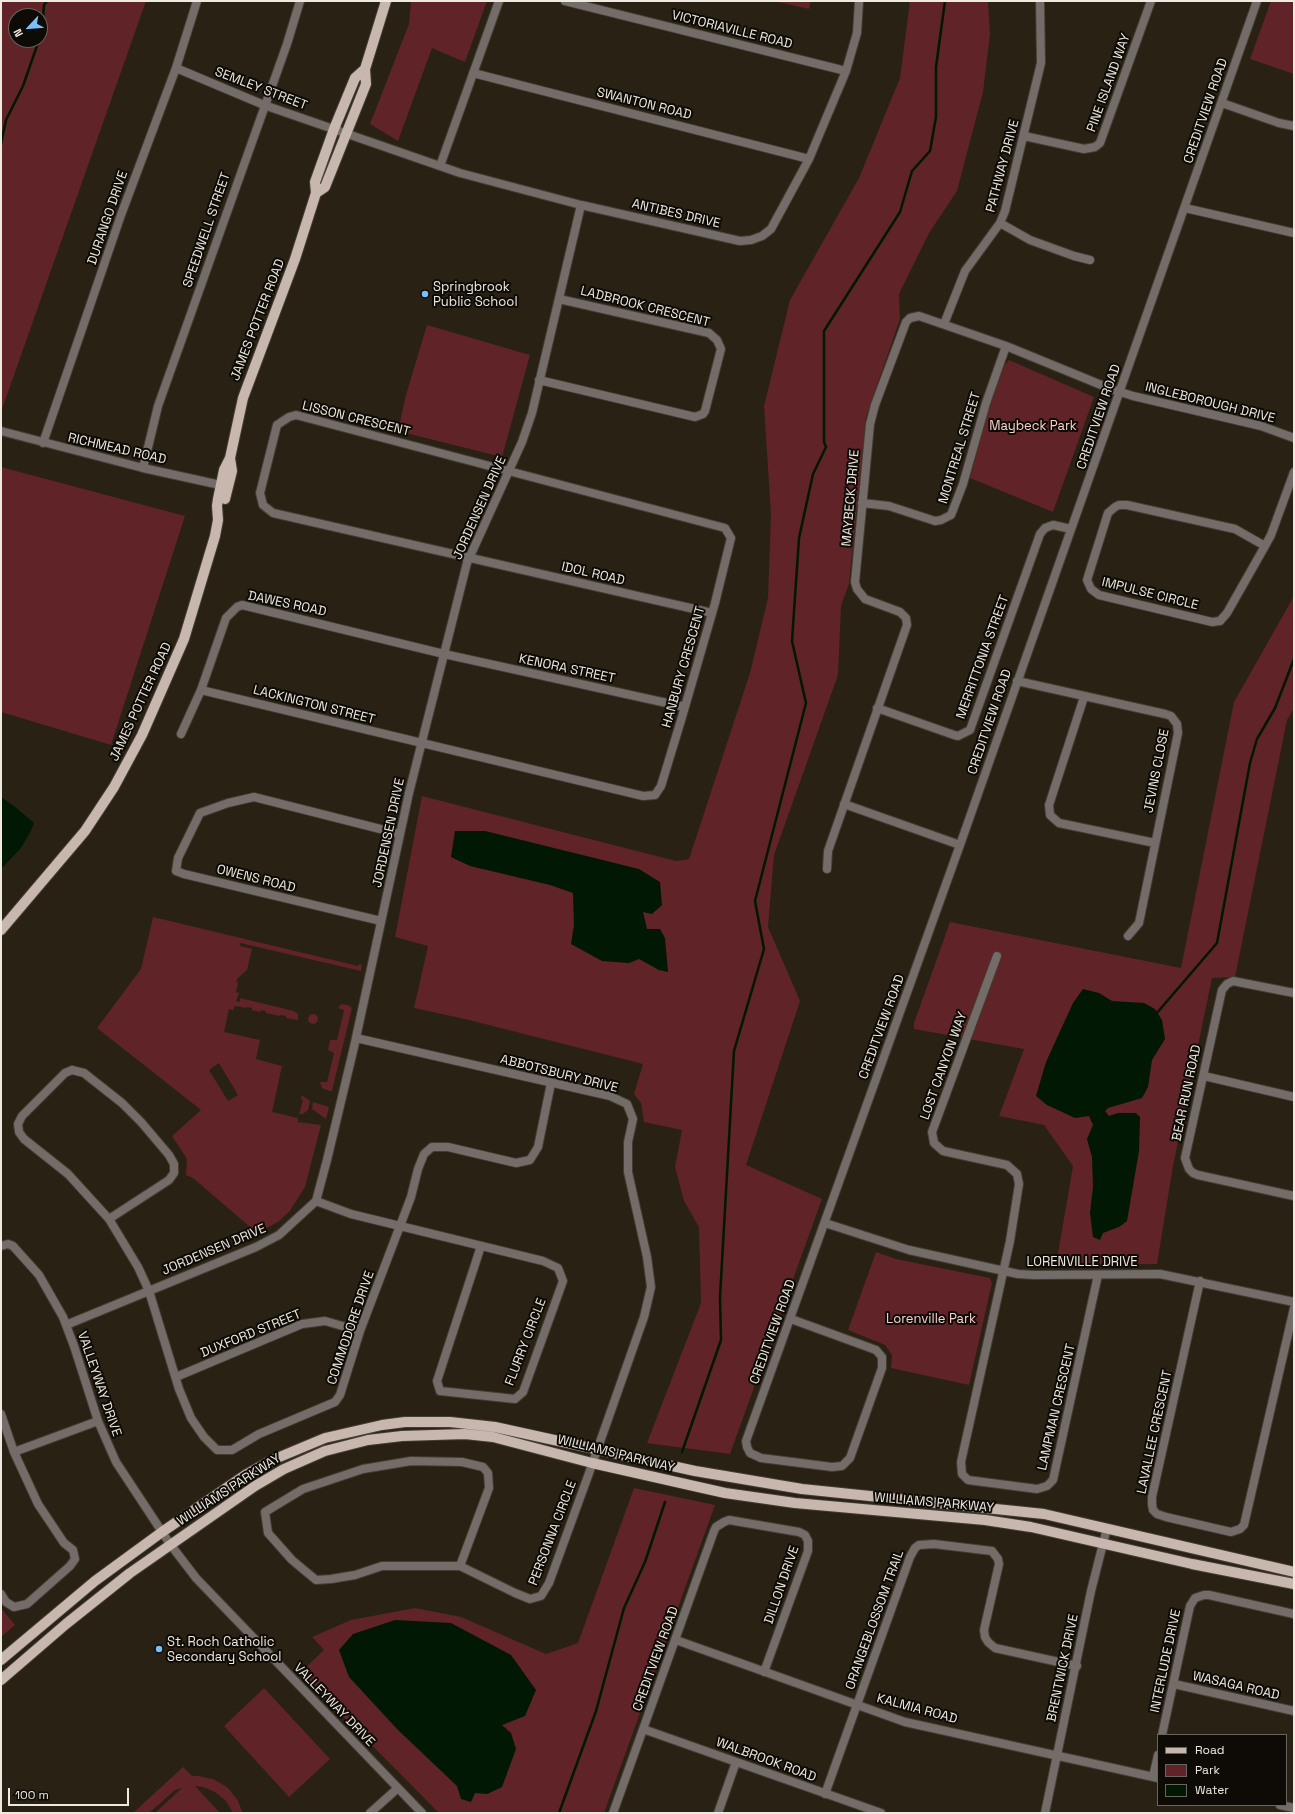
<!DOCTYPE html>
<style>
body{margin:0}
#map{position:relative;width:1295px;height:1814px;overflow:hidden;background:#282114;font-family:"Space Grotesk",sans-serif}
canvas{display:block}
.frame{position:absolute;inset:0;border:2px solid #eee9e1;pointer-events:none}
.legend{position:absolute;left:1157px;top:1734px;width:130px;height:72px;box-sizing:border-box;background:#0e0b06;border:1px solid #68645e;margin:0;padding:5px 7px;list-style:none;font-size:12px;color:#eee9e1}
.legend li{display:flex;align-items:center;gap:8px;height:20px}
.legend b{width:20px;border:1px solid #68645e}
.north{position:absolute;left:8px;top:8px;width:40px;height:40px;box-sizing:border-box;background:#0e0b06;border:1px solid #68645e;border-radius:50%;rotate:244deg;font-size:11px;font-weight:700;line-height:16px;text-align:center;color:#eee9e1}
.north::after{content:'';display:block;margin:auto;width:14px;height:18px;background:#79bff8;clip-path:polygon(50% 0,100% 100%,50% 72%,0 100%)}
.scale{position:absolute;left:8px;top:1788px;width:121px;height:18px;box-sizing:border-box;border:2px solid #eee9e1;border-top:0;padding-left:5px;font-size:12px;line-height:14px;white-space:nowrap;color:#eee9e1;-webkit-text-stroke:3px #0e0b06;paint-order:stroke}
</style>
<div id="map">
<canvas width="1295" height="1814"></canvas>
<div class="frame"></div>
<ul class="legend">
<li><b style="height:5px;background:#c7b7af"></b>Road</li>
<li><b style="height:11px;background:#602327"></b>Park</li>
<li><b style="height:11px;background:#001804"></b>Water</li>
</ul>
<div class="north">N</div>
<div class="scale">100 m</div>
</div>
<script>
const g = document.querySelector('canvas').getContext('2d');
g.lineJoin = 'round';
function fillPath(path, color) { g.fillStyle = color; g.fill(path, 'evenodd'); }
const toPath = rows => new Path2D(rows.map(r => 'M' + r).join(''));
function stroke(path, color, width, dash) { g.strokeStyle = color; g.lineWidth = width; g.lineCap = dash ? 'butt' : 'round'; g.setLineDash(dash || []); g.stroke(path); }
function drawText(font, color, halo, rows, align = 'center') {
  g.font = font + ' "Space Grotesk",sans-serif'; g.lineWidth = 4; g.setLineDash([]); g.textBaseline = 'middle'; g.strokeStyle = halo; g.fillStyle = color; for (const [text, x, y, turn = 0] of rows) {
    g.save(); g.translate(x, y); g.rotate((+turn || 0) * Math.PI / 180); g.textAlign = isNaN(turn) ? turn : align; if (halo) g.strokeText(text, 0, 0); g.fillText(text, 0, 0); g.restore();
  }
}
fillPath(toPath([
 [1,1,146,1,1,412],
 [16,16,40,16,40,40,16,40],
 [411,1,487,1,465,62,432,48,398,141,370,124,409,24],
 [774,1,811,1,809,9],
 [910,1,988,1,990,34,983,92,957,191,929,233,899,294,900,319,866,417,849,584,841,606,838,675,774,855,768,927,800,1001,746,1165,822,1199,730,1454,647,1443,701,1303,699,1227,684,1201,675,1167,682,1130,644,1122,641,1103,634,1094,643,1064,465,1019,414,1008,428,946,395,937,422,796,676,861,689,859,750,673,768,598,771,514,764,406,790,300,859,178,900,78],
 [1271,1,1294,1,1294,74,1250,59],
 [427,325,530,355,502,457,398,431,406,395],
 [1009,360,1094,397,1053,512,970,478,988,411,1004,366],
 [1,467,185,516,111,745,1,712],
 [1294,596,1294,708,1287,720,1235,977,1212,978,1173,1166,1157,1264,1056,1265,1073,1166,1044,1125,999,1116,1024,1049,914,1029,914,1023,950,922,1181,968,1234,702],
 [153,917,358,966,359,964,362,965,361,971,240,943,240,946,252,949,247,970,236,980,238,983,236,992,239,993,236,1001,240,1002,240,998,294,1011,298,1014,298,1020,286,1018,286,1016,281,1015,280,1016,266,1013,266,1011,261,1010,260,1012,252,1010,252,1008,247,1007,246,1008,235,1006,233,1010,229,1009,224,1032,260,1040,256,1059,282,1066,272,1112,298,1118,298,1122,321,1125,305,1187,290,1211,278,1222,257,1233,193,1178,186,1175,187,1159,172,1136,201,1110,97,1028,141,969],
 [219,1063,238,1095,228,1101,209,1070],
 [341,1004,348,1005,352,1008,332,1091,329,1091,322,1088,320,1082,327,1082,334,1053,328,1050,330,1040,337,1040,344,1010,338,1008],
 '308 1019a5 5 0 1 1 10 0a5 5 0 1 1-10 0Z',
 [302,1095,310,1101,308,1110,303,1114,299,1114,303,1100,301,1099],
 [313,1102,329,1107,326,1119,312,1109],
 [876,1252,896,1259,990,1278,992,1283,969,1385,891,1368,892,1355,885,1345,848,1330],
 [634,1488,715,1505,604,1813,439,1813,300,1673,324,1650,312,1637,351,1620,415,1608,461,1617,546,1654,578,1643],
 [1,1608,15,1625,1,1637],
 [264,1688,330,1759,289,1797,224,1726],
 [183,1767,192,1776,198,1776,213,1779,227,1787,237,1799,243,1813,233,1813,226,1801,215,1792,203,1787,195,1786,220,1813,155,1813,182,1788,175,1790,149,1813,133,1813]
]), '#602327');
fillPath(toPath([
 [1,797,14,806,34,823,30,833,20,849,1,869],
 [455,831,485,831,639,869,660,882,662,905,652,914,643,912,647,929,660,929,665,938,668,972,659,970,639,959,629,963,602,961,571,944,574,925,573,893,550,885,470,866,451,857],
 [1083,989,1099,993,1112,1001,1144,1003,1155,1009,1162,1020,1165,1039,1152,1060,1148,1087,1142,1098,1108,1108,1105,1111,1109,1116,1118,1113,1136,1113,1140,1117,1139,1151,1127,1221,1119,1227,1103,1233,1100,1240,1093,1237,1090,1213,1093,1187,1092,1157,1087,1139,1093,1125,1089,1116,1075,1118,1047,1105,1036,1096,1046,1062,1073,1003],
 [395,1620,451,1623,511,1655,536,1690,525,1716,502,1725,511,1733,516,1749,502,1787,487,1794,475,1793,471,1802,461,1799,457,1786,398,1730,349,1677,339,1650,353,1634]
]), '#001804');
stroke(toPath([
 [40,36,42,31,44,5,47,1],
 [1,144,6,120,23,86,39,40],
 [1156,1014,1217,943,1250,763,1257,739,1275,708,1294,659],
 [682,1452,721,1340,720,1297,734,1051,764,949,755,901,806,703,792,641,799,538,813,474,826,447,824,442,824,331,900,212,912,171,930,151,936,117,936,67,945,1],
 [559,1813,596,1711,624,1608,645,1562,665,1502]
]), '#001804', 2.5);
const minor = toPath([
 [565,1,846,71],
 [176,68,264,105,460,173,581,205,740,241,751,240,762,236,771,229,809,159,846,71,857,33,859,1],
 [473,73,809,159],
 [1222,103,1279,123,1294,126],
 [1024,136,1084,149,1095,147,1100,143,1151,1],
 [440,166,499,1],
 [1185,208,1294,233],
 [1000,223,1030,240,1074,256,1090,260],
 [944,324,965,271,1000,223,1005,211,1041,63,1040,1],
 [539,380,695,417,703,414,705,411,721,349,717,340,709,333,559,299],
 [1,431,143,468,225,486],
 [43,443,121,215,176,68,197,1],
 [143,468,158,406,287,44,300,1],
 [862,503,889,506,935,521,941,520,951,515,963,484,986,403,1006,346],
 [1265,546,1235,529,1127,505,1119,505,1115,507,1108,513,1087,580,1091,589,1099,595,1212,622,1220,621,1227,613,1265,546,1271,535,1294,472],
 [1017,681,1165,714,1171,716,1177,724,1178,733,1139,923,1128,936],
 [201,690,643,796,655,795,661,786,682,717,715,603,731,538,725,528,296,415,289,417,277,425,260,493,263,505,273,513,712,613],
 [1084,697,1049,805,1050,815,1059,823,1155,843],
 [877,708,954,735,958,736,970,730,1040,534,1045,528,1053,525,1071,529],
 [181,734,201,690,226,618,237,607,242,605,444,654,685,707],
 [844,804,960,845],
 [827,869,828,851,907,625,906,618,900,612,865,599,857,589,855,582,870,424,875,405,906,322,910,318,919,316,1006,346,1111,389,1133,396,1261,426,1294,438],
 [381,921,184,874,176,871,178,858,200,813,228,803,254,797,400,834],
 [997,956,932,1132,934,1143,943,1151,1007,1165,1017,1174,1019,1184,1010,1241,961,1462,962,1474,968,1480,1037,1489,1047,1486,1053,1480,1098,1275],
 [1294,993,1233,981,1227,984,1222,990,1185,1158,1189,1169,1193,1173,1198,1175,1294,1196],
 [356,1038,610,1096,627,1104,633,1119,628,1142,628,1172,647,1257,651,1287,644,1317,588,1476,549,1583,541,1596,530,1599,515,1593,460,1566,382,1566,355,1575,331,1579,316,1580,292,1560,268,1533,265,1512,303,1489,363,1469,411,1461,462,1462,483,1467,488,1473,489,1488,460,1566],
 [72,1070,84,1073,122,1103,141,1122,169,1155,174,1164,174,1173,169,1180,109,1219,68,1174,24,1139,19,1132,18,1124,22,1116,65,1073,72,1070],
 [1204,1076,1294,1097],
 [316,1201,351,1214,543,1261,558,1268,563,1281,523,1392,515,1399,440,1391,437,1381,481,1246],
 [109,1219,138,1267,149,1291,179,1389,191,1418,204,1437,217,1450,232,1450,259,1434,335,1402,340,1395,360,1331,411,1197,418,1169,424,1154,432,1147,448,1147,516,1163,530,1160,538,1147,551,1083],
 [825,1223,909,1250,1018,1274,1034,1275,1160,1274,1294,1302],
 [1,1246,8,1244,13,1246,39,1275,63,1317,74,1346,98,1421,116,1462,170,1544,196,1578,422,1813],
 [1200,1281,1152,1497,1152,1504,1153,1510,1157,1514,1166,1517,1231,1532,1240,1529,1244,1525,1294,1308],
 [791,1319,876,1350,882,1357,882,1368,850,1458,842,1466,832,1467,761,1458,750,1453,747,1447,746,1441,960,845,1257,1],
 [66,1325,256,1247,279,1235,316,1201,327,1160,354,1047,409,793,467,563,522,442,532,413,581,205],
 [176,1377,302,1324,325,1321,360,1331],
 [1,1414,14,1452,38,1504,64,1543,73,1550,75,1559,70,1566,27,1604,14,1607,6,1602,1,1594],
 [14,1452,98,1421],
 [676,1640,905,1722,1158,1778],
 [1174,1684,1294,1711],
 [643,1729,881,1813],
 [1162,1735,1190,1606,1195,1598,1204,1595,1209,1595,1294,1614],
 [1153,1777,1158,1755],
 [825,1794,910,1557,915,1548,919,1545,934,1544,992,1551,998,1559,999,1564,984,1630,985,1637,988,1642,995,1648,1077,1666],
 [1280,1805,1294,1808],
 [370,1813,398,1788],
 [613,1813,714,1531,716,1527,724,1522,729,1520,799,1532,805,1535,808,1541,808,1551,764,1672],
 [718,1813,736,1762],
 [1045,1813,1091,1591,1107,1528]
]);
const major = toPath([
 [316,193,325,187,366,84,365,69,386,1],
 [225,499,232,471,230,458],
 [1,930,85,831,114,787,142,735,184,639,215,536,218,520,217,506,218,499,224,470,230,458,243,398,295,259,316,193,315,182,334,129,355,78,365,69],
 [1,1660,95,1581,162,1532,247,1474,270,1461,325,1438,382,1425,405,1422,450,1422,495,1427,695,1471,802,1489,1044,1514,1294,1572],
 [1,1680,66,1624,130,1573,255,1486,284,1469,325,1451,368,1440,402,1436,465,1434,493,1437,592,1463,725,1493,795,1503,985,1520,1031,1527,1192,1564,1294,1584]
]);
stroke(minor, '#443d31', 10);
stroke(major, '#443d31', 12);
stroke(minor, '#746c68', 8);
stroke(major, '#c7b7af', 10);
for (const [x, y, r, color] of [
 [425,294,4,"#79bff8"],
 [159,1649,4,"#79bff8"]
]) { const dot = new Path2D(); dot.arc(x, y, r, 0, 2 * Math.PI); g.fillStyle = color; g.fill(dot); stroke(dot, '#0e0b06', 1.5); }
drawText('13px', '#eee9e1', '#0e0b06', [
 ["VICTORIAVILLE ROAD",732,30,14],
 ["PINE ISLAND WAY",1109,83,-70],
 ["SEMLEY STREET",261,89,21],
 ["SWANTON ROAD",644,104,14],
 ["CREDITVIEW ROAD",1206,111,-71],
 ["PATHWAY DRIVE",1003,166,-75],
 ["ANTIBES DRIVE",676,214,13],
 ["DURANGO DRIVE",108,218,-71],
 ["SPEEDWELL STREET",207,230,-71],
 ["LADBROOK CRESCENT",645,307,14],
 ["JAMES POTTER ROAD",258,320,-69],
 ["INGLEBOROUGH DRIVE",1210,403,14],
 ["CREDITVIEW ROAD",1099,417,-71],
 ["LISSON CRESCENT",356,419,14],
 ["MONTREAL STREET",960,448,-73],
 ["RICHMEAD ROAD",117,449,13],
 ["MAYBECK DRIVE",851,498,-85],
 ["JORDENSEN DRIVE",480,508,-66],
 ["IDOL ROAD",593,574,13],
 ["IMPULSE CIRCLE",1150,594,14],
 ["DAWES ROAD",287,604,12],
 ["MERRITTONIA STREET",983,657,-70],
 ["HANBURY CRESCENT",684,667,-74],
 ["KENORA STREET",567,669,12],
 ["JAMES POTTER ROAD",141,702,-65],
 ["LACKINGTON STREET",314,705,14],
 ["CREDITVIEW ROAD",990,722,-71],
 ["JEVINS CLOSE",1157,771,-79],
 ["JORDENSEN DRIVE",389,833,-78],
 ["OWENS ROAD",256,879,14],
 ["CREDITVIEW ROAD",882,1027,-70],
 ["LOST CANYON WAY",944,1066,-70],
 ["ABBOTSBURY DRIVE",559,1074,14],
 ["BEAR RUN ROAD",1187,1093,-78],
 ["JORDENSEN DRIVE",214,1250,-23],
 ["LORENVILLE DRIVE",1082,1262],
 ["COMMODORE DRIVE",351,1328,-71],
 ["CREDITVIEW ROAD",773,1332,-70],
 ["DUXFORD STREET",251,1334,-22],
 ["FLURRY CIRCLE",526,1342,-69],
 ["VALLEYWAY DRIVE",99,1384,71],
 ["LAMPMAN CRESCENT",1057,1407,-77],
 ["LAVALLEE CRESCENT",1155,1432,-78],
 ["WILLIAMS PARKWAY",616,1454,14],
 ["WILLIAMS PARKWAY",229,1490,-33],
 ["WILLIAMS PARKWAY",934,1503,5],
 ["PERSONNA CIRCLE",553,1533,-69],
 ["DILLON DRIVE",782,1585,-71],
 ["ORANGEBLOSSOM TRAIL",875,1620,-70],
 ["CREDITVIEW ROAD",656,1659,-70],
 ["INTERLUDE DRIVE",1166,1661,-78],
 ["BRENTWICK DRIVE",1063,1668,-78],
 ["WASAGA ROAD",1236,1686,13],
 ["VALLEYWAY DRIVE",334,1705,46],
 ["KALMIA ROAD",917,1709,15],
 ["WALBROOK ROAD",766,1760,20]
]);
drawText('13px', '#eee9e1', '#0e0b06', [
 ["Springbrook",433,287],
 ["Public School",433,302],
 ["St. Roch Catholic",167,1642],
 ["Secondary School",167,1657]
], 'left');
drawText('13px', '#fbd1d0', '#0e0b06', [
 ["Maybeck Park",1033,426],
 ["Lorenville Park",931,1319]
]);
</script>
